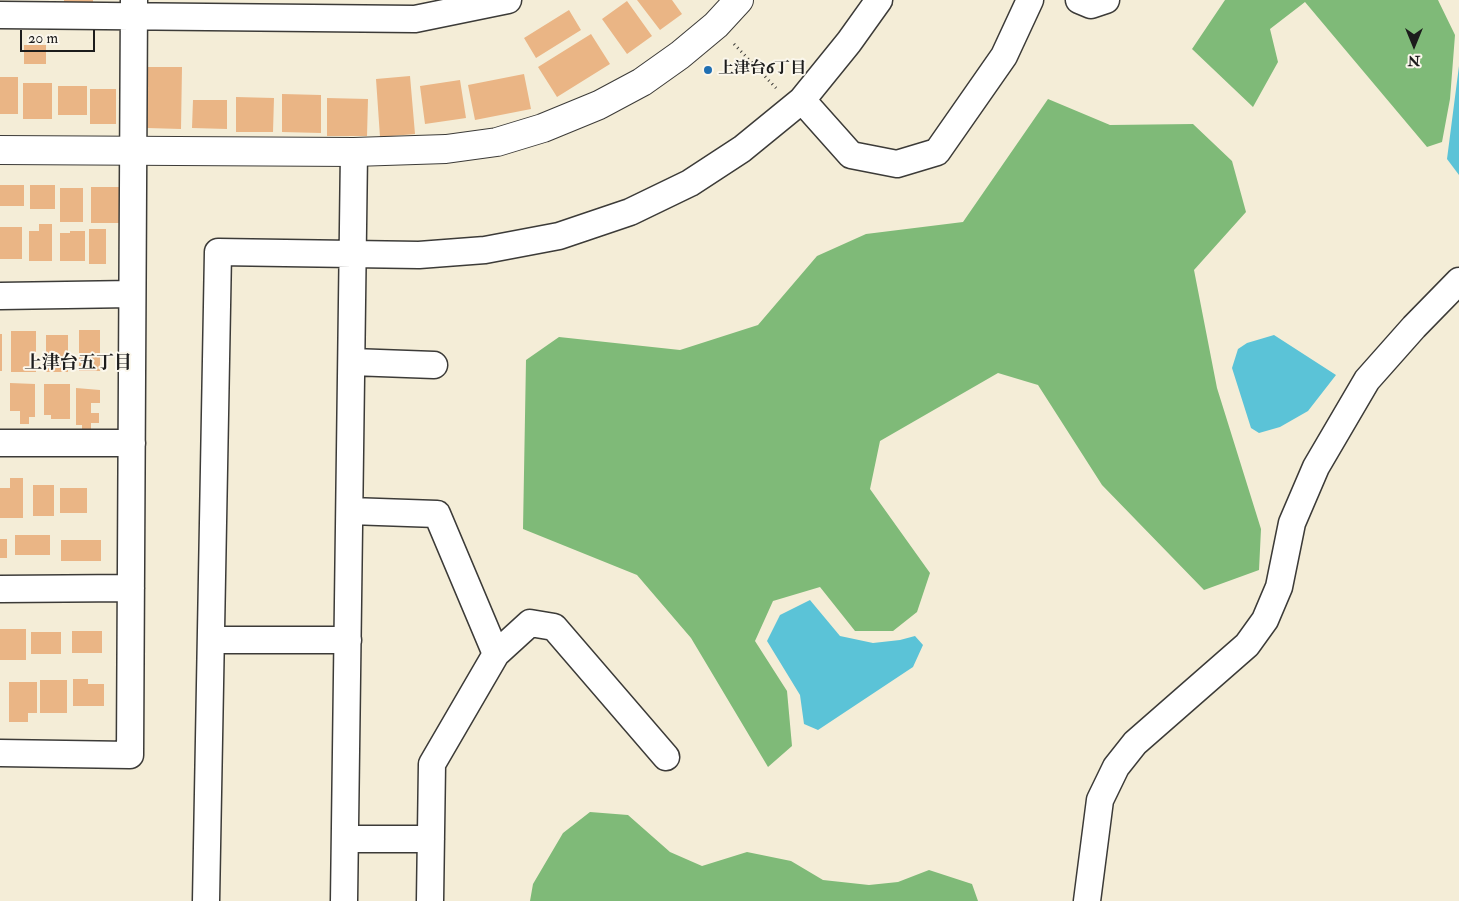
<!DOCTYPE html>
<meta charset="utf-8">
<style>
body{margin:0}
#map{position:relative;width:1459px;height:901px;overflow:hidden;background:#f4edd7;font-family:"IM FELL Double Pica",serif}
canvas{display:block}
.north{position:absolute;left:1389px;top:20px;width:50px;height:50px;-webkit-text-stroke:4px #fbf7ec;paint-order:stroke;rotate:180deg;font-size:14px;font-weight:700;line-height:20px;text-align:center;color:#1c1c1c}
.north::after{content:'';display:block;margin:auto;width:18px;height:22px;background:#1c1c1c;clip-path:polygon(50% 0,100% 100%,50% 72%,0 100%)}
.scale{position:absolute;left:20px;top:30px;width:75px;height:22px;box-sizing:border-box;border:2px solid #1c1c1c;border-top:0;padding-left:6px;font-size:15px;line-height:18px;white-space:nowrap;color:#1c1c1c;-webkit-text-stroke:4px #fbf7ec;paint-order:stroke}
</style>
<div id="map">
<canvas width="1459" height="901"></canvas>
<div class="north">N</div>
<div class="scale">20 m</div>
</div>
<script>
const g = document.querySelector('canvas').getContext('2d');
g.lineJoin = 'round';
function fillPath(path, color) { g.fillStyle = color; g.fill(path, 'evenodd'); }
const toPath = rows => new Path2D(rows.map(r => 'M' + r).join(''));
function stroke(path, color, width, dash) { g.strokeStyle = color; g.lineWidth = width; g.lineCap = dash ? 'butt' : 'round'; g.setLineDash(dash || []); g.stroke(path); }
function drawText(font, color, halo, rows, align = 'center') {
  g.font = font + ' "IM FELL Double Pica","Noto Serif JP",serif'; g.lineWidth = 4; g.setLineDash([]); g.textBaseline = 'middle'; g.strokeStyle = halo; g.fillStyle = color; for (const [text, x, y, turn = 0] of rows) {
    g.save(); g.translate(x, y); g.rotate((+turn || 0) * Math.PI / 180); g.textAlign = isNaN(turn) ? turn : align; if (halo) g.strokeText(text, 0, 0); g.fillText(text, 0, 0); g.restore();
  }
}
fillPath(toPath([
 [1225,0,1438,0,1455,35,1450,99,1442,142,1427,147,1305,2,1270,29,1278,62,1253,107,1192,49],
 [1048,99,1110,125,1193,124,1232,161,1246,212,1194,270,1217,388,1261,529,1259,570,1204,590,1102,485,1038,385,998,373,880,441,870,489,930,573,917,612,893,631,855,631,820,587,773,601,755,641,787,691,792,746,768,767,691,638,637,575,523,529,526,360,559,337,680,350,758,325,817,256,866,234,963,222],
 [590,812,628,815,670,852,702,866,747,852,791,861,823,880,869,885,898,882,929,870,972,884,978,901,530,901,533,884,563,833]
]), '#7fba78');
fillPath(toPath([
 [1459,66,1459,175,1447,159],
 [1274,335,1336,375,1308,411,1280,427,1259,433,1251,428,1232,368,1238,349,1247,343],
 [810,600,840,636,873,643,900,640,915,636,923,645,913,667,818,730,804,724,800,695,767,641,780,615]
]), '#5bc3d7');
fillPath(toPath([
 [64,0,93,0,93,14,64,14],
 [637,0,672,0,682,14,660,30],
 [627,1,652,36,627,54,602,19],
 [569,10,581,30,536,58,524,38],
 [591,34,610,64,557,97,538,67],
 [24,45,46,45,46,64,24,64],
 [148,67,182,67,181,129,147,128,147,109,141,109,141,82,148,82],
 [524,74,531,109,475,120,468,85],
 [410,76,415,134,380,137,376,79],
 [0,77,18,77,18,114,0,114],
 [460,80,466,118,425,124,420,86],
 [23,83,52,83,52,119,23,119],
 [58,86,87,86,87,115,58,115],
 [90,89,116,89,116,124,90,124],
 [282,94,321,95,321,133,282,132],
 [236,97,274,98,273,132,236,132],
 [327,98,368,99,367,136,327,136],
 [193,100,227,100,227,129,192,128],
 [0,185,24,185,24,206,0,206],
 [30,185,55,185,55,209,30,209],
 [91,187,119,187,119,223,91,223],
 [60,188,83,188,83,222,60,222],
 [39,224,52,224,52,261,29,261,29,231,39,231],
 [0,227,22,227,22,259,0,259],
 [89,229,106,229,106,264,89,264],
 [70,231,85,231,85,261,60,261,60,233,70,233],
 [79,330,100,330,100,371,79,371],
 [11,331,36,331,36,372,11,372],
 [0,334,2,334,2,371,0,371],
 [46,335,68,335,68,372,46,372],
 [10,383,35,384,35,417,29,417,29,424,20,424,20,411,10,411],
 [44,384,70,384,70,419,51,419,51,415,44,415],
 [76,388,100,390,100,403,91,403,91,413,99,413,99,423,91,423,91,431,82,431,82,425,76,425],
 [10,478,23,478,23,518,0,518,0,488,10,488],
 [33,485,54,485,54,516,33,516],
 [60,488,87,488,87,513,60,513],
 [15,535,50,535,50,555,15,555],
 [0,539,7,539,7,558,0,558],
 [61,540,101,540,101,561,61,561],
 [0,629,26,629,26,660,0,660],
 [72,631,102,631,102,653,72,653],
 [31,632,61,632,61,654,31,654],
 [73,679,88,679,88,684,104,684,104,706,73,706],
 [40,680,67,680,67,713,40,713],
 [9,682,37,682,37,713,28,713,28,722,9,722]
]), '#eab585');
const minor = toPath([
 [1079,0,1091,5,1106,0],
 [0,15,415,19,508,0],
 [802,100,851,155,897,164,937,152,1004,56,1030,0],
 [0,296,132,294],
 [352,362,434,365],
 [0,443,132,443],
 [350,511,437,514,496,654,432,764,430,901],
 [0,589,131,588],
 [211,640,348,640],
 [496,654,530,623,554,627,666,757],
 [0,753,130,755,134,0],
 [345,839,431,839],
 [206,901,218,252,419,255,485,250,559,236,630,212,690,183,742,149,802,100,849,42,879,0],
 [344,901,354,152],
 [1087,901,1100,800,1116,767,1135,743,1247,645,1265,620,1279,587,1292,523,1316,467,1367,380,1414,327,1459,281]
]);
const tertiary = toPath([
 [0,150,354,152,446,149,497,142,543,128,599,105,642,82,680,55,716,25,739,0]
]);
stroke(minor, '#3c3b38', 29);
stroke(tertiary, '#3c3b38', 30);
stroke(toPath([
 [734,44,776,88]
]), '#3c3b38', 3, [1, 4]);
stroke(minor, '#fff', 26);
stroke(tertiary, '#fff', 28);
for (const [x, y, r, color] of [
 [708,70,5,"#1f6fb2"]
]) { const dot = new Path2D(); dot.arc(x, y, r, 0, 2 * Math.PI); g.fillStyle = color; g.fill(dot); stroke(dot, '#fbf7ec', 2); }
drawText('bold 16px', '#1c1c1c', '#fbf7ec', [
 ["上津台6丁目",718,70]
], 'left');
drawText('bold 18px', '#1c1c1c', '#fbf7ec', [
 ["上津台五丁目",78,364]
]);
</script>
